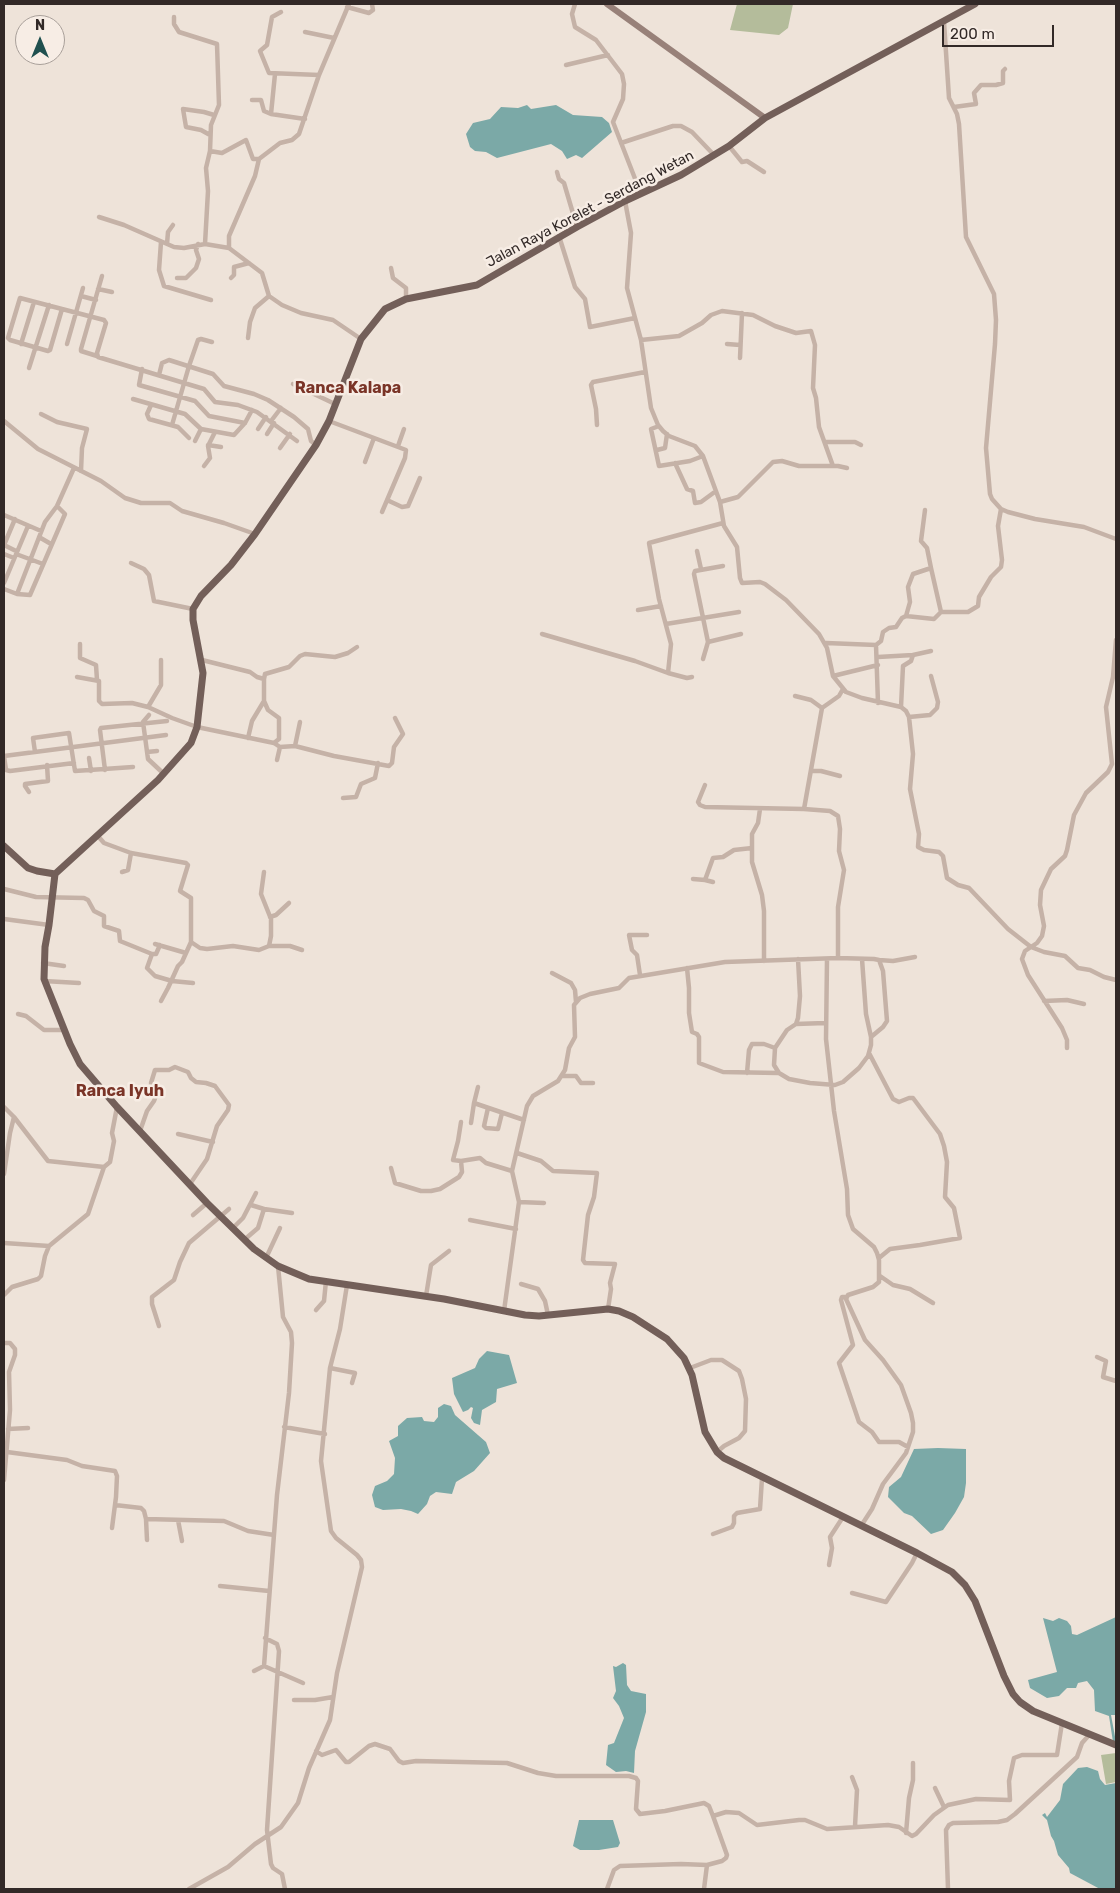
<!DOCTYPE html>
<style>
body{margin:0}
#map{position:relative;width:1120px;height:1893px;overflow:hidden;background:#eee3d9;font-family:Rubik,sans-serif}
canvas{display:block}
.frame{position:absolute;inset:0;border:5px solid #322927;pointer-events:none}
.north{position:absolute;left:15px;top:15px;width:50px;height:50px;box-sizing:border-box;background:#f7ede5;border:1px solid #a89f99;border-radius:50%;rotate:0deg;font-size:14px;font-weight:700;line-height:20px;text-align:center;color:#322927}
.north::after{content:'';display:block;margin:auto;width:18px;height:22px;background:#20504f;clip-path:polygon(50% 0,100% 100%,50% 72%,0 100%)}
.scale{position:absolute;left:942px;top:25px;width:112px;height:22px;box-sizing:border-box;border:2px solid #322927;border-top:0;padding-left:6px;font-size:15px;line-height:18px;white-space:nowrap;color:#322927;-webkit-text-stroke:4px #f7ede5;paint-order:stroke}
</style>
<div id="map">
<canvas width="1120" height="1893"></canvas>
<div class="frame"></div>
<div class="north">N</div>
<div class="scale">200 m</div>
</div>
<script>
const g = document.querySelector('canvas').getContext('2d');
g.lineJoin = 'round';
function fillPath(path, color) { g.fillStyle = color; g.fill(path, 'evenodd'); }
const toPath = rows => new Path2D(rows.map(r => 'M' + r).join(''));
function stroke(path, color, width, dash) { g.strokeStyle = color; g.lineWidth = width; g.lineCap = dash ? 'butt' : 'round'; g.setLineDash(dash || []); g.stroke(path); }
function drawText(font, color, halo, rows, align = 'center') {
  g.font = font + ' Rubik,sans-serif'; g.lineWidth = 5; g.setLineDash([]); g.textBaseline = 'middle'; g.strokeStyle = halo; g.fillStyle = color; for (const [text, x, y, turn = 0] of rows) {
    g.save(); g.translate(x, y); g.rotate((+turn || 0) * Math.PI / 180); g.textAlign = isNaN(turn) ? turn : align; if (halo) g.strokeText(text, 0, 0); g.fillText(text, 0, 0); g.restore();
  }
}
fillPath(toPath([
 [737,4,793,4,788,28,779,35,730,30],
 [1116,1753,1116,1782,1106,1784,1101,1755]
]), '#b4bc9b');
fillPath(toPath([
 [527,105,531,109,556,105,573,115,602,117,609,123,612,132,582,158,576,155,567,159,562,151,551,144,497,158,486,152,475,151,470,147,466,134,473,123,490,119,501,107,518,108],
 [487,1351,509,1355,517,1383,497,1389,496,1402,482,1410,480,1425,474,1423,471,1418,473,1408,471,1407,468,1410,463,1412,454,1394,452,1378,475,1368,479,1359],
 [444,1404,451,1406,455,1415,486,1442,490,1453,474,1471,456,1482,452,1494,436,1492,430,1496,427,1504,418,1514,411,1511,401,1509,383,1510,375,1507,372,1495,375,1486,387,1481,394,1474,395,1458,389,1441,398,1436,398,1426,407,1418,422,1417,424,1421,434,1422,438,1417,438,1408],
 [938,1448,966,1449,966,1483,964,1497,955,1513,943,1530,931,1534,912,1516,904,1513,888,1497,889,1487,901,1477,914,1449],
 [1116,1617,1116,1715,1111,1715,1116,1742,1113,1742,1109,1716,1095,1711,1094,1690,1087,1681,1078,1683,1076,1688,1067,1688,1059,1696,1047,1698,1030,1688,1028,1680,1057,1672,1043,1618,1053,1621,1059,1618,1067,1621,1071,1626,1072,1634,1077,1635],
 [623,1663,626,1665,627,1685,631,1691,646,1694,646,1712,635,1751,634,1773,626,1771,616,1772,606,1765,608,1745,614,1743,624,1718,619,1706,613,1698,616,1691,613,1666,616,1667],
 [1087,1767,1098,1771,1100,1779,1105,1785,1116,1783,1116,1889,1100,1889,1070,1873,1069,1868,1058,1855,1054,1841,1051,1836,1047,1820,1042,1815,1045,1813,1047,1817,1060,1800,1063,1784,1078,1768],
 [579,1820,613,1820,620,1843,618,1847,599,1850,580,1850,573,1846]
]), '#7ba9a7');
stroke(toPath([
 [575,4,572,14,575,27,596,40,622,74,624,84,623,99,613,122,641,194],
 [347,7,369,13,373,10,372,4],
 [281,12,272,17,267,45,260,51,269,73,319,75],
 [174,17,174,24,179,32,217,44,219,105,211,125,210,151,206,168,208,191,205,244],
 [944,22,949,98,957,114,959,124,966,237,994,294,996,320,995,344,986,448,990,494,992,499,1001,509,1008,512,1035,519,1084,527,1116,539],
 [305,32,334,38],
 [566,65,608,55],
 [275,74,271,114,305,119],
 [252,100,261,100,264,111,271,114],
 [954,107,976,104,974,93,981,85,996,85,1003,83,1003,71,1005,69],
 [210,135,201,130,186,127,183,109,204,112,214,115],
 [621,143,673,126,681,126,692,132,714,155],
 [729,146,742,162,747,161,764,172],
 [210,151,222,153,246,140,253,159,259,159],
 [557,172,559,179,564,183,577,227],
 [625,201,631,233,627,288,641,340,651,408,658,425,663,431,669,436,695,446,703,456,720,502,724,526,737,547,740,578,742,583,760,582,765,584,786,600,819,634,827,648,833,676,846,692,862,698,901,707,906,711,909,717,913,754,910,789,919,834,918,847,924,850,939,852,943,856,947,878,958,885,969,888,1008,929,1031,947,1044,952,1065,956,1078,968,1090,970,1104,977,1116,980],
 [99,217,124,225,174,247,184,248,205,244,229,248,262,273,269,296,282,305,301,313,333,320,361,339],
 [559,236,575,287,585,299,590,327,635,318],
 [161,242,159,270,164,286,211,300],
 [167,244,168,232,173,225],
 [229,248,229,236,255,176,259,159,280,143,292,140,299,134,319,75,349,4],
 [391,268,393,278,406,288,406,299],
 [177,278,186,278,196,268,199,259,196,250,198,244],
 [231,278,234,275,234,267,249,263],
 [98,289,112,292],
 [81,296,96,300],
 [62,309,50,350,48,351,10,340,8,338,20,298,104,320,106,323,97,353,98,357,204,389,215,402,238,405,257,412,297,441],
 [248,338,250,322,255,308,269,296],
 [641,340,679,336,702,323,711,315,722,311,753,315,775,326,796,333,811,331,815,345,813,388,816,398,819,427,833,466],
 [21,344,34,302],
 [67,344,83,288],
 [727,344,740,345],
 [97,356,81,351,81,349,102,276],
 [740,358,742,313],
 [29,368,49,305],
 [142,369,139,385,195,401,209,416,245,423],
 [159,375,162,363,169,360,213,374,224,386,254,394,268,400,294,417,308,429,311,441,316,445],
 [293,384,335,404],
 [133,399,185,414,201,429,234,435,245,423,252,410],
 [151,405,147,414,149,419,178,427,189,438],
 [41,414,57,422,87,429,82,448,81,471],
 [4,421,38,449,101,481,125,498,141,503,170,503,182,511,224,523,255,534],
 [271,421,281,408],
 [329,421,406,450,405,458,382,512],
 [172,425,189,366,198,340,201,339,212,342],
 [597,425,596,409,591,385,593,382,645,372],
 [659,426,651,429,659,466,690,461,703,456],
 [258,429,266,417],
 [267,434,274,423],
 [195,441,201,429],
 [825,442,855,442,861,445],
 [208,445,221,447],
 [398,446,404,429],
 [280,448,290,434],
 [657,450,665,448,667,434],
 [365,462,374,438],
 [675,463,687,489,693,491,695,503,701,502,716,491],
 [204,466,210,458,208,446,215,432],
 [387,500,402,507,408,506,420,478],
 [720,502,738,497,773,462,782,461,799,466,838,466,847,468],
 [4,515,41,531],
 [39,537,51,544],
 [4,545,15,519],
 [4,545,16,551],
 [697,551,701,569],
 [4,554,14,558],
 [16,554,43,564],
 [131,563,144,569,149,575,154,601,193,609],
 [931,568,941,612],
 [4,583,28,526],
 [4,589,17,594,30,595,65,514,57,506],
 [17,594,45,522,57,506,74,468],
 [638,610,661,606],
 [906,616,934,619,941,612,968,612,978,606,979,597,991,577,1001,567,1002,560,998,526,1001,509],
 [666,624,739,612],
 [542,634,635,661,668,673,687,678,692,677],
 [708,642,694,574,695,571,723,566],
 [826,643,876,645],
 [80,644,80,658,96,665,97,680],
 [878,657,913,655],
 [703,659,708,642,741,634],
 [202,660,250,672,257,677,264,679],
 [668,673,671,644,659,599,649,543,723,523],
 [833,676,878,665],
 [77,677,99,681,99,701,102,704,132,703,148,707,172,718,197,727,274,743,280,747,295,746,334,756,389,766,392,763,394,747,403,734,395,718],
 [795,696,811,700,822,708],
 [878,703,876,645,881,641,883,632,889,628,896,627,902,618,906,616,910,602,908,587,913,574,931,568,927,548,921,541,925,510],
 [148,707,161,685,161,660],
 [901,707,903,666,911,661,913,655,931,651],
 [149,715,143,722,148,759,164,774],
 [909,717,930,715,937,708,938,702,931,676],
 [248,738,252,721,264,701],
 [274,743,279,739,279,718,268,710,264,701,264,679,265,674,289,667,300,656,305,654,335,657,348,653,357,647],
 [295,746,300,722],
 [35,752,33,738,69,733,75,771,133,767],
 [147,752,157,751],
 [4,756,166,735],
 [4,756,6,770,10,771,74,763],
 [89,758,91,771],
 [277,760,280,747],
 [105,770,100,730,101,728,167,721],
 [811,771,821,771,840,776],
 [705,785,698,802,700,805,705,807,804,809,830,811,838,816,840,829,839,851,844,870,838,907,838,958],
 [29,792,25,786,25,784,48,781,47,765],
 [343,798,356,797,361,784,375,778,378,763],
 [760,809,758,823,752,834,752,862,762,895,764,911,764,961],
 [804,809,822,708,839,696,843,689],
 [97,835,104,843,131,853,186,863,188,865,180,891,191,898,191,942,182,962,178,966,168,988,161,1001],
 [122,872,128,870,131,853],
 [693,879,705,880],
 [713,882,705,880,713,858,723,857,734,850,752,848],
 [4,889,36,897,84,898,88,900,94,911,104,916,104,926,119,931,120,941,152,954,147,968,155,976,172,981,193,983],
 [270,917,276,915,289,903],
 [4,919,49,925],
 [191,942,200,948,207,949,233,946,259,950,269,946,271,936,271,919,261,894,264,872],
 [155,944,186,953],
 [269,946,290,946,302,950],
 [152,954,156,954,160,945],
 [798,959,800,996,798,1018,796,1024,787,1030,775,1048,774,1065,779,1073,789,1079,810,1083,835,1085,843,1082,859,1068,868,1056,871,1045,871,1037,866,1014,862,959],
 [827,959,826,1039,834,1111,847,1189,848,1215,853,1229,874,1247,877,1253,879,1260,879,1282,873,1287,848,1295,846,1299,865,1340,883,1360,901,1385,911,1413,913,1423,913,1432,906,1453,883,1484,872,1509,861,1526],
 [879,960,893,961,915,957],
 [43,963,64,966],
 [687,968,689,988,689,1013,692,1032,697,1034,699,1037,699,1063,723,1072,778,1073],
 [552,973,571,983,575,990,576,1002],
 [640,975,637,955,632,950,629,935,647,935],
 [44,981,79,983],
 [1044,1001,1067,1000,1084,1004],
 [18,1014,26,1016,44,1030,64,1030],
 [796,1024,825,1023],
 [1067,1048,1067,1040,1062,1028,1028,975,1022,959,1025,951,1037,943,1042,936,1044,926,1040,905,1041,890,1051,869,1065,856,1067,850,1074,815,1086,793,1108,772,1112,764,1106,707,1113,677,1116,640],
 [869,1053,893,1099,899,1102,909,1098,913,1098,940,1134,944,1146,947,1162,945,1197,954,1208,960,1238,920,1245,890,1249,879,1258],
 [747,1073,749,1050,752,1044,764,1044,775,1048],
 [562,1076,576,1076,581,1083,593,1083],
 [151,1083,155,1070,169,1070,175,1067,188,1072,191,1078,196,1082,206,1083,215,1086,229,1105,228,1110,217,1126,207,1159,190,1184],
 [478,1087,474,1103,524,1120],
 [4,1107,14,1117,48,1161,104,1167],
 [488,1108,484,1126,486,1128,498,1129,502,1113],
 [461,1122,458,1141,453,1160,461,1161,480,1158,486,1163,512,1171],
 [471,1123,474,1103],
 [140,1131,147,1111,154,1101,157,1093],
 [178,1134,213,1142],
 [517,1153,541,1161,553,1171,597,1173,594,1197,588,1215,583,1260,585,1263,615,1264,610,1283,611,1289,608,1309],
 [391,1168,395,1183,421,1191,431,1191,440,1189,459,1177,462,1172,461,1161],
 [4,1174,10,1133,14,1117],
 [519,1202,544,1203],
 [251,1205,264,1209],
 [193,1215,207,1203],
 [470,1220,516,1229],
 [232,1229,243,1218,256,1193],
 [244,1240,258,1228,264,1209,292,1213],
 [4,1243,49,1246],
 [266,1258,280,1228],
 [880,1276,893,1285,910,1289,933,1303],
 [521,1284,538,1289,545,1301,548,1315],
 [4,1295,12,1287,38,1279,41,1276,45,1256,49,1246,88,1214,104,1167,110,1162,114,1141,112,1133,117,1107],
 [426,1296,431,1265,449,1251],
 [846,1297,842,1297,841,1300,853,1345,839,1363,859,1422,872,1432,879,1442,899,1442,908,1447],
 [316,1310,324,1301,326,1281],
 [504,1311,519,1202,512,1171,527,1106,533,1096,558,1081,565,1070,569,1048,575,1037,574,1005,580,998,590,994,619,988,629,978,725,962,838,958,874,959,879,960,883,971,887,1021,883,1027,871,1037],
 [159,1326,152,1304,152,1297,174,1280,180,1262,189,1243,229,1209],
 [4,1343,10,1343,15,1349,15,1355,9,1372,10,1410,4,1480],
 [1097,1357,1106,1361,1103,1377,1116,1381],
 [330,1368,355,1373,352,1383],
 [690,1368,711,1360,722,1360,739,1371,742,1379,746,1399,745,1431,739,1438,724,1446,717,1452],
 [284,1427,325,1434],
 [8,1429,28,1428],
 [7,1452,67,1460,82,1466,115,1471,117,1476,116,1497,112,1528],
 [115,1505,141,1508,144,1511,146,1519,147,1540],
 [146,1519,224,1521,248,1531,274,1535],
 [178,1520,182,1541],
 [713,1534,732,1527,734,1523,734,1516,737,1513,760,1509,762,1478],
 [829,1565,832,1548,830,1537,843,1517],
 [220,1586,269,1591],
 [852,1593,886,1602,912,1563,917,1553],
 [265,1638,277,1644,279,1651,267,1830,271,1864,273,1868,282,1874,285,1889],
 [264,1666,303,1683],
 [254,1671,264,1666,277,1495,289,1393,292,1343,291,1332,283,1317,278,1266],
 [294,1700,315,1700,333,1697],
 [316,1751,322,1755,336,1750,346,1762,349,1762,369,1746,375,1744,390,1749,399,1761,403,1763,416,1761,507,1763,538,1773,556,1776,629,1776,636,1778,638,1781,636,1809,640,1814,665,1811,704,1803,709,1806,713,1816,726,1812,739,1813,757,1825,799,1820,805,1820,827,1829,888,1825,899,1827,912,1836,916,1834,934,1815,948,1805,976,1799,1010,1800,1009,1781,1014,1758,1022,1755,1057,1755,1062,1723],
 [852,1777,857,1790,855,1826],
 [935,1788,944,1807],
 [906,1833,909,1798,913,1780,913,1763],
 [189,1889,228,1867,255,1844,281,1827,298,1803,309,1768,330,1720,337,1673,362,1567,361,1560,357,1555,336,1538,331,1531,321,1461,330,1368,340,1329,347,1285],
 [607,1889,614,1870,620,1866,681,1864,707,1865],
 [704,1889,707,1865,722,1861,726,1858,727,1855,713,1816],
 [948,1889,946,1830,949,1825,953,1823,998,1822,1007,1820,1015,1814,1077,1757,1082,1743,1090,1734]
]), '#c5b2a7', 4.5);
stroke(toPath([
 [607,4,765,118]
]), '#988179', 6);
stroke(toPath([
 [4,846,28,868,37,871,55,874],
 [55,874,49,925,45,947,44,979,70,1044,80,1064,117,1107,207,1203,254,1249,278,1266,309,1279,444,1299,525,1315,539,1316,608,1309,619,1311,633,1317,667,1339,684,1358,692,1375,705,1432,717,1452,724,1458,917,1553,952,1572,965,1585,975,1601,1004,1676,1013,1694,1020,1702,1033,1711,1116,1745],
 [55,874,158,780,191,743,197,727,203,673,193,620,193,609,201,596,231,565,255,534,316,445,329,421,361,339,385,309,406,299,477,285,577,227,625,201,681,175,729,146,765,118,975,4]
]), '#735f59', 7);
drawText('14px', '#322927', '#f7ede5', [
 ["Jalan Raya Korelet - Serdang Wetan",590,209,-28]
]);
drawText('bold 16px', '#7a3427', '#f7ede5', [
 ["Ranca Kalapa",348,388],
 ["Ranca Iyuh",120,1091]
]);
</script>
